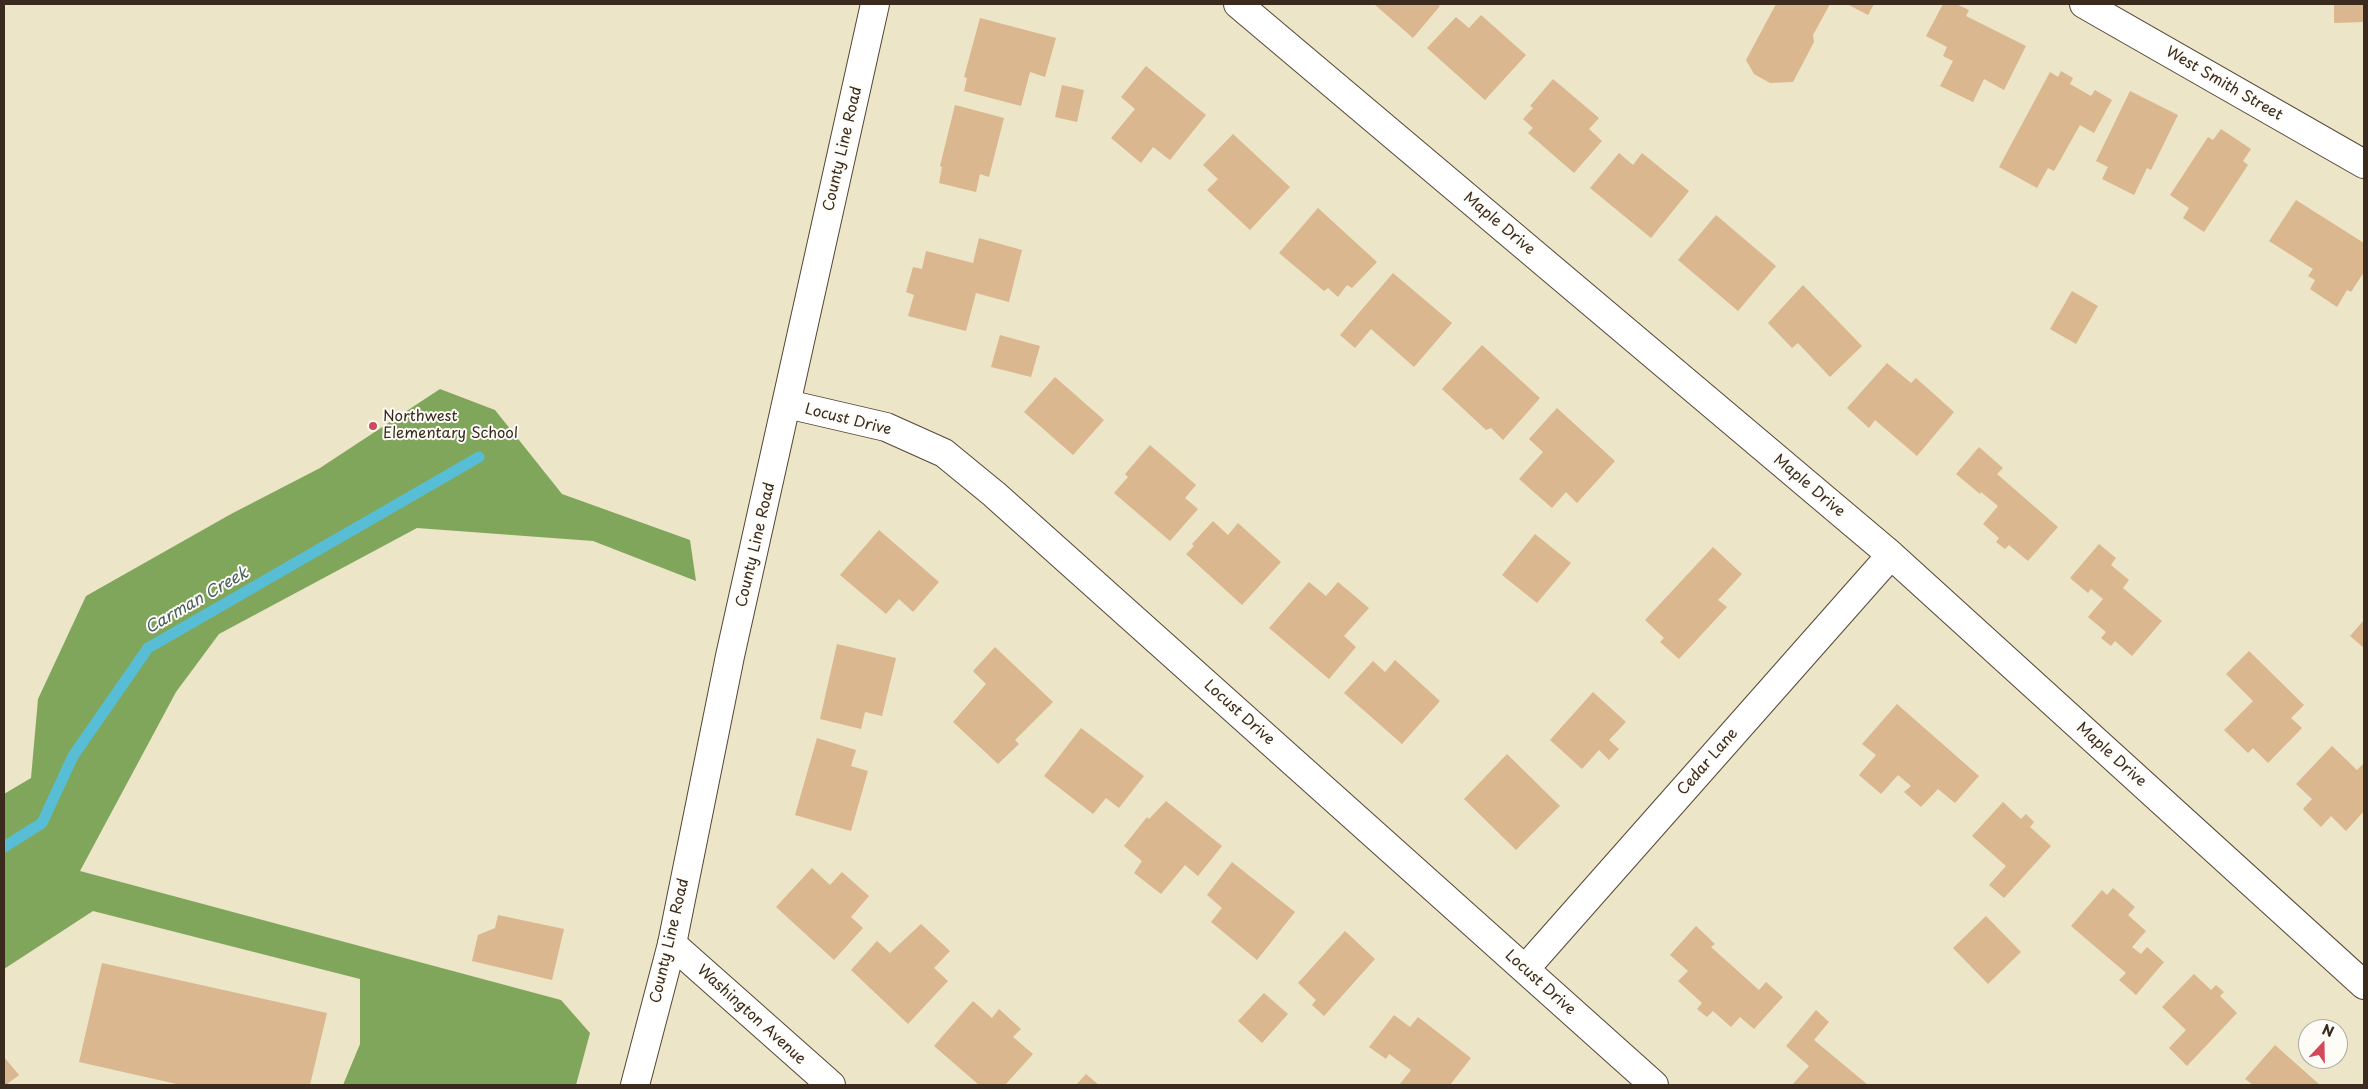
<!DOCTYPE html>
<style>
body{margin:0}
#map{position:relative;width:2368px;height:1089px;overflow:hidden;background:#ece5c7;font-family:"Playpen Sans",sans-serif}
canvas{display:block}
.frame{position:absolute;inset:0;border:5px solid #3b2a1e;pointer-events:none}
.north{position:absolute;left:2298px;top:1019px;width:50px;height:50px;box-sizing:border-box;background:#fdfcf7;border:1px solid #afa8a0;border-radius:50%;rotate:21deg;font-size:14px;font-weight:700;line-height:20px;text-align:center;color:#3b2a1e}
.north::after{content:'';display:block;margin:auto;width:18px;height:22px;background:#d1495b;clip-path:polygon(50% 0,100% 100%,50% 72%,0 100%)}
</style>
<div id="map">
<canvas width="2368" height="1089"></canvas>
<div class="frame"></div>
<div class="north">N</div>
</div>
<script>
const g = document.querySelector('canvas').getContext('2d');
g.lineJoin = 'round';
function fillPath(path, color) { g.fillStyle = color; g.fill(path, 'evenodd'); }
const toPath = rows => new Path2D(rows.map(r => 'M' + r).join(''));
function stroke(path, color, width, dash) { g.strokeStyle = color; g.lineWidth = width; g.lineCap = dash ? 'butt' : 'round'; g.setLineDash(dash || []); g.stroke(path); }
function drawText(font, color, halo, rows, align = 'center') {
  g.font = font + ' "Playpen Sans",sans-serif'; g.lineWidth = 4; g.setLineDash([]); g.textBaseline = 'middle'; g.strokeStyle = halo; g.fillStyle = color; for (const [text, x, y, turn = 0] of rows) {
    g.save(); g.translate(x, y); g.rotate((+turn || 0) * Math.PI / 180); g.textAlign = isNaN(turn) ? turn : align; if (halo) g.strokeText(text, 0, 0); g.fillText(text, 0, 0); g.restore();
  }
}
fillPath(toPath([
 [440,389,495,410,562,494,690,540,696,581,593,541,417,528,219,634,176,692,80,871,561,1000,590,1033,576,1085,343,1085,360,1044,360,979,93,911,4,969,4,794,31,778,38,699,86,596,231,514,320,468]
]), '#80a65c');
stroke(toPath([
 [4,847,42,823,73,756,148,648,479,457]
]), '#58bed6', 11);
fillPath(toPath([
 [1374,4,1437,4,1440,6,1413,38],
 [1776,4,1830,4,1813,35,1814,42,1793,82,1770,83,1754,74,1746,60],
 [1847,4,1874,4,1868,15],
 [1943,4,1956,4,1969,10,1966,16,2026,46,2004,90,1984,79,1973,102,1940,86,1953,61,1943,56,1947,47,1926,36],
 [2334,4,2364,4,2364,22,2334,23],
 [1481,15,1526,55,1485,100,1427,48,1456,17,1469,28],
 [980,18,1056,38,1045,77,1030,72,1021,106,964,91,967,78,964,77],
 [1146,66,1206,115,1170,160,1153,147,1141,163,1111,138,1135,109,1121,97],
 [2061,71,2073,78,2070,84,2091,96,2095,90,2112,100,2094,133,2080,125,2054,171,2048,168,2037,188,1999,167,2050,72,2058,77],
 [1553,79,1599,118,1589,129,1602,141,1574,173,1528,133,1533,128,1523,119,1533,108,1530,106],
 [1062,85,1084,90,1077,122,1055,117],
 [2130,91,2178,115,2151,170,2147,168,2134,195,2102,179,2108,167,2096,161],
 [955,105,1004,118,989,177,980,174,976,192,939,183,942,167,940,166],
 [2221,129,2251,149,2243,161,2248,165,2204,232,2183,218,2189,208,2170,195,2208,137,2213,140],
 [1233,134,1290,187,1250,230,1207,190,1218,179,1203,165],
 [1619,153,1633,165,1642,153,1689,191,1651,238,1590,188],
 [2296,200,2364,243,2364,272,2351,292,2347,290,2337,307,2310,289,2315,280,2308,276,2313,269,2269,241],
 [1318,208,1377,262,1352,288,1347,285,1338,297,1328,288,1324,291,1279,253],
 [1716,215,1776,266,1738,311,1678,260],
 [979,238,1022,250,1009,302,976,293,966,331,908,316,914,295,906,292,913,267,922,269,926,251,973,263],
 [1393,273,1452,323,1414,367,1371,329,1355,348,1340,335],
 [1803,285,1862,346,1830,377,1798,343,1792,348,1768,323],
 [2072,291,2098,306,2076,344,2050,329],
 [1000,335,1040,346,1031,377,991,367],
 [1482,345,1540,398,1503,440,1491,428,1486,430,1442,389],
 [1887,363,1911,383,1916,378,1954,412,1917,456,1875,420,1869,428,1847,408],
 [1055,377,1104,420,1073,455,1024,412],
 [1557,408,1615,461,1577,503,1566,492,1552,508,1519,479,1543,452,1529,439],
 [1150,445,1196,485,1185,498,1198,509,1170,541,1114,493,1128,477,1125,474],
 [1979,447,2003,468,1997,474,2058,527,2028,561,2009,545,2005,549,1996,542,1999,538,1983,524,1998,506,1981,492,1980,494,1956,474],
 [1213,521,1228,535,1238,523,1281,562,1242,605,1186,554,1194,546,1192,544],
 [879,530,939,582,913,612,899,599,886,614,840,575],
 [1535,534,1571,563,1537,603,1502,575],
 [2099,544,2116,558,2111,565,2129,580,2123,588,2162,621,2132,656,2115,641,2111,646,2101,638,2106,632,2088,617,2103,599,2091,589,2088,593,2070,578],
 [1713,547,1742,574,1718,600,1727,607,1679,659,1660,642,1664,638,1645,620],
 [1309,582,1326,596,1338,582,1369,608,1344,636,1356,647,1329,679,1269,628],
 [2364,620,2364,648,2350,636],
 [837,644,896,658,882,716,865,712,861,729,820,719],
 [995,647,1053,702,1015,740,1019,744,998,764,953,722,986,684,973,671],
 [2249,651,2304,705,2291,718,2302,728,2268,763,2253,748,2248,753,2224,730,2253,701,2226,674],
 [1395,660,1440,701,1402,744,1344,693,1373,661,1385,672],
 [1593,692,1626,722,1609,740,1619,749,1609,760,1599,750,1582,769,1550,740],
 [1897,704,1979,776,1955,803,1938,789,1921,807,1904,792,1911,786,1898,775,1881,794,1859,775,1876,755,1862,744],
 [1081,728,1144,776,1119,808,1106,798,1093,814,1044,776],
 [817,738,856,750,851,766,868,771,851,831,795,815],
 [2332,746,2357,770,2364,763,2364,811,2346,831,2331,816,2321,827,2303,809,2312,799,2296,784],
 [1507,754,1560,806,1516,850,1464,799],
 [1166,801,1222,846,1198,876,1185,865,1161,894,1134,873,1142,861,1124,846,1147,817,1149,819],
 [2003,802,2021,819,2026,814,2034,822,2030,827,2051,846,2004,898,1989,885,2006,866,1972,836],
 [1232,862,1295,912,1257,960,1211,922,1222,908,1207,895],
 [812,868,830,885,842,872,869,896,851,917,863,928,834,960,776,907],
 [2113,888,2135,907,2128,915,2146,931,2132,947,2141,954,2147,947,2164,962,2136,995,2119,980,2126,973,2071,926,2102,890,2107,895],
 [498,915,564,929,552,980,472,961,478,935,495,928],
 [1986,916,2021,952,1988,984,1953,948],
 [921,924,950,951,934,968,948,981,908,1024,851,970,877,941,890,953],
 [1696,926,1715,944,1711,947,1759,990,1766,982,1783,997,1754,1029,1740,1017,1731,1027,1713,1011,1707,1017,1697,1009,1702,1003,1678,981,1688,971,1670,955],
 [1345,931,1375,959,1324,1016,1312,1005,1316,1000,1298,983],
 [102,963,327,1013,310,1085,181,1085,79,1062],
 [2194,974,2211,990,2216,985,2224,992,2220,996,2237,1013,2187,1066,2169,1048,2186,1030,2162,1007],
 [1264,993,1288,1014,1262,1043,1238,1021],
 [973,1001,992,1018,999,1009,1021,1029,1013,1037,1033,1054,1005,1085,979,1085,934,1046],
 [1816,1010,1829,1022,1814,1040,1868,1085,1792,1085,1809,1066,1786,1046],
 [1394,1015,1410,1027,1418,1017,1471,1058,1450,1085,1399,1085,1411,1070,1389,1054,1386,1059,1369,1047],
 [2275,1045,2320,1085,2253,1085,2245,1079],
 [4,1057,19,1075,6,1085,4,1085],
 [1086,1074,1099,1085,1076,1085]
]), '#dab78e');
const street = toPath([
 [1238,4,1891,555,2364,985],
 [2084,4,2364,164],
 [787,404,886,427,944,453,994,494,1654,1085],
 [672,944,831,1085],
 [1525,969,1891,555]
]);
const secondary = toPath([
 [635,1085,672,944,730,656,875,4]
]);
stroke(street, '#564637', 30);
stroke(secondary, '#564637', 30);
stroke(street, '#fff', 28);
stroke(secondary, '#fff', 28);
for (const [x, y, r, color] of [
 [373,426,5,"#d1495b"]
]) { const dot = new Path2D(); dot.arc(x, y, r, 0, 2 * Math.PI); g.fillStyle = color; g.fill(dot); stroke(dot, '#fdfcf7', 2); }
drawText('15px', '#3b2a1e', '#fdfcf7', [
 ["West Smith Street",2224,84,30],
 ["County Line Road",843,149,-77],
 ["Maple Drive",1499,224,40],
 ["Locust Drive",848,420,14],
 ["Maple Drive",1809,486,40],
 ["County Line Road",756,545,-77],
 ["Locust Drive",1239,713,42],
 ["Maple Drive",2111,755,42],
 ["Cedar Lane",1708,762,-49],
 ["County Line Road",670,941,-77],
 ["Locust Drive",1540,983,42],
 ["Washington Avenue",751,1015,42]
]);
drawText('15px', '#3b2a1e', '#fdfcf7', [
 ["Northwest",383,417],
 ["Elementary School",383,434]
], 'left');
drawText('italic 16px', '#455e5e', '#fdfcf7', [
 ["Carman Creek",197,601,-30]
]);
</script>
